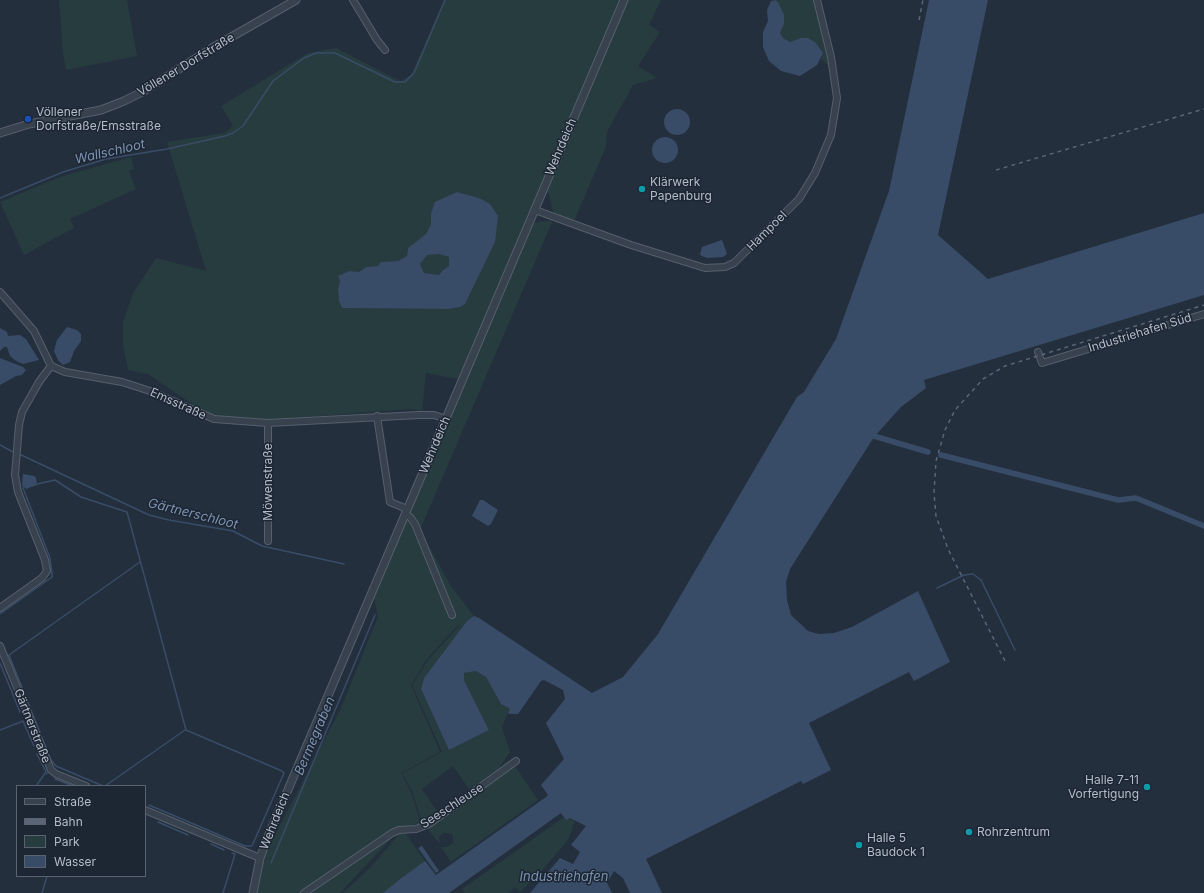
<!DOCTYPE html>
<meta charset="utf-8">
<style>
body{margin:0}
#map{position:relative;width:1204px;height:893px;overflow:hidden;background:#242f3e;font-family:Inter,sans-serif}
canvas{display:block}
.legend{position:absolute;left:16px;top:785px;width:130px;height:92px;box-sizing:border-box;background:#1d2633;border:1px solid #59626f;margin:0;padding:5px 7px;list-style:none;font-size:12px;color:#b4bcc9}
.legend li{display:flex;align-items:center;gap:8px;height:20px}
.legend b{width:20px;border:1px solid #59626f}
</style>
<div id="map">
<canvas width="1204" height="893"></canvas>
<ul class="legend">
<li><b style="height:5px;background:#38414e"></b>Straße</li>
<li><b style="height:5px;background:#5a6575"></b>Bahn</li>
<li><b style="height:11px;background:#263c3f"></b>Park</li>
<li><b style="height:11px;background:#394c67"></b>Wasser</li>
</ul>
</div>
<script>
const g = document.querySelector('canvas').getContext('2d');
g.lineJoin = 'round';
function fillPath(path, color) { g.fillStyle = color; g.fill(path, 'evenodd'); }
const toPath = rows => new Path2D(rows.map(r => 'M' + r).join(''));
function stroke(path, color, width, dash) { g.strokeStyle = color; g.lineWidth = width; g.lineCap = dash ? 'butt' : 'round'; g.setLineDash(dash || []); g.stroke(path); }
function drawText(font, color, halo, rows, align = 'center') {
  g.font = font + ' Inter,sans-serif'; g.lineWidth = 3; g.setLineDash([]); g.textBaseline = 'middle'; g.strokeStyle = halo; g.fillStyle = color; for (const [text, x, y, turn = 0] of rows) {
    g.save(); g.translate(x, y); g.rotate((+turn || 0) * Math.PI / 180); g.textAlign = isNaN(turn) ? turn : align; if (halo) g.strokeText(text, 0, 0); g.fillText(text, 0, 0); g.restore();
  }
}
fillPath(toPath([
 [59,0,127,0,137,56,66,70,63,53],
 [444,0,622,0,487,315,458,379,426,373,422,411,412,409,267,420,215,417,195,406,148,374,128,370,123,345,123,322,133,293,156,258,206,271,167,142,224,133,233,126,221,106,308,53,336,48,400,81,411,75],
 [457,192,479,198,479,274,469,296,448,309,343,308,339,301,338,289,340,281,339,276,349,271,359,272,366,267,379,266,381,262,398,261,407,256,408,248,426,234,431,224,431,213,435,203],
 [626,0,661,0,649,25,660,32,638,66,657,78,633,85,607,132,606,147,574,221,554,214,547,189],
 [775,0,814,0,829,66,821,59,823,53,816,43,795,41,790,42,783,38,780,33,784,24,778,2],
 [131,157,134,169,129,171,136,189,70,219,74,228,24,255,0,202,60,177],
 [553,220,420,530,451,586,474,616,467,621,424,678,421,689,449,750,489,730,464,680,464,673,476,671,486,677,501,704,510,709,502,727,510,752,499,768,469,789,453,766,422,789,439,814,423,825,412,791,402,773,442,752,412,685,428,660,458,627,458,625,427,659,411,685,440,752,401,773,411,792,421,823,389,831,300,893,255,893,262,860,341,708,378,617,374,597,532,223],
 [427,254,440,254,449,257,449,266,443,270,439,275,424,273,420,264],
 [515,766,538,800,451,862,441,847,447,847,453,843,453,835,448,833,443,833,439,837,440,844,430,832,429,827],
 [564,817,566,820,569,818,575,821,568,840,540,873,520,892,515,887,509,893,465,893,462,889],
 [400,833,406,834,427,864,400,893,343,893,370,868],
 [390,837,391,839,340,893,309,893]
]), '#263c3f');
fillPath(toPath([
 [775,0,778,2,784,15,784,24,780,33,783,38,790,42,801,38,808,38,816,43,823,53,817,65,800,76,781,71,769,61,763,47,763,32,768,21,767,10,771,1],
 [929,0,988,0,938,235,988,279,1204,213,1204,295,924,380,926,388,901,407,874,437,790,569,786,582,787,600,791,615,808,631,819,634,834,633,852,627,918,591,950,662,914,681,909,672,809,723,831,770,803,784,801,781,646,859,662,893,630,893,623,878,614,871,607,883,612,893,530,893,560,858,573,864,580,852,571,845,586,826,570,818,566,820,561,813,449,893,383,893,399,880,425,861,436,875,546,797,548,795,541,785,564,759,546,723,565,699,563,690,544,680,541,681,518,714,510,714,508,713,510,709,501,704,486,677,476,671,464,673,464,680,489,730,449,750,421,689,424,678,467,621,474,616,479,618,592,693,623,677,658,634,797,397,804,392,836,339,889,191],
 '664 122a13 13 0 1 1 26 0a13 13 0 1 1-26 0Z',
 '652 150a13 13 0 1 1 26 0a13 13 0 1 1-26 0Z',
 [457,192,479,198,490,204,498,216,495,242,465,304,460,307,448,309,342,308,339,301,338,289,340,281,338,276,349,271,359,272,366,267,378,266,381,262,398,261,407,256,408,248,426,234,431,224,431,213,435,202],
 [439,254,449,257,449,266,443,270,439,275,424,273,420,264,427,255],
 [722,240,727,254,723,257,707,258,700,255,702,247],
 [67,327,77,330,81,334,81,341,74,351,70,362,63,365,58,360,54,351,57,340],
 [0,328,7,332,8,336,20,335,26,339,39,360,23,364,16,361,10,356,7,347,4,347,0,351],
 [0,358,23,367,26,370,22,375,16,376,0,385],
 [23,474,34,476,36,478,37,485,26,489,22,485],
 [480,500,483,500,498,510,491,524,488,526,472,516],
 [422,846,439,871,436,873,418,848]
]), '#394c67');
stroke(toPath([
 [0,198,63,172,106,159,167,149,225,136,233,133,243,126,273,81,304,58,316,53,335,53,395,82,405,82,414,73,445,0],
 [0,445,15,453],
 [19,454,149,515,169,520,233,531,262,546,344,564],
 [37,484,55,480,81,497,127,512,186,730,282,771,284,773,252,846,245,846,149,805],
 [937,588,964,575,973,574,981,580,1015,650],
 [0,614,52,577,52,573,50,558,23,488,24,486],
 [0,663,20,712],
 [0,730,23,721,34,746],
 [37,754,47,774],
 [55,779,73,786],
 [36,786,46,772],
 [103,786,56,766,51,760,9,655,140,562],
 [105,786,185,730],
 [158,822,188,835],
 [211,844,224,850],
 [271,863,375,615],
 [42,893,47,876],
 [223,893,235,854,232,853]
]), '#394c67', 1.5);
stroke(toPath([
 [867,434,928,452],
 [941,455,1118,500,1136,498,1204,526]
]), '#394c67', 5.5);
const minor = toPath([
 [353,0,377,40,385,50],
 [535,210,631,245,705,268,725,267,734,263,799,199,815,173,831,135,837,98,831,57,817,0],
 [0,292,34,331,51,366,65,372,122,382,150,391,214,419,268,423,419,415,434,415,446,419],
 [1038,352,1042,363,1204,314],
 [377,416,390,502,407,509],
 [268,423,268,541],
 [405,514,410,517,415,524,452,615],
 [0,608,42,578,47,571,45,560,18,492,15,475,19,425,22,412,39,382,51,366],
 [0,646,51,770,56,774,86,786],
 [145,810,260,858],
 [304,893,392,833,399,830,416,829,429,824,516,761]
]);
const tertiary = toPath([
 [0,133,29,124,101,110,124,101,144,91,212,48,296,0],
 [253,893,260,858,267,839,624,0]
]);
stroke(minor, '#565f6c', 8);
stroke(tertiary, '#565f6c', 9);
stroke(minor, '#38414e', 6);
stroke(tertiary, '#38414e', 7);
stroke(toPath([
 [919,20,923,0],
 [996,170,1204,109],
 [1005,661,948,549,936,516,934,493,936,461,945,430,955,410,983,379,1005,366,1204,305]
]), '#5a6575', 1.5, [4, 4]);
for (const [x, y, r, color] of [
 [28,119,4,"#1a4fb4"],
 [642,189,4,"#0f9aa8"],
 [1147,787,4,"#0f9aa8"],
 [969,832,4,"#0f9aa8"],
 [859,845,4,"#0f9aa8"]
]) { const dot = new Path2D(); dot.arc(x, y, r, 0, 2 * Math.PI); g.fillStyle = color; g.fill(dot); stroke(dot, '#1d2633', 1.5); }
drawText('12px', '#b4bcc9', '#1d2633', [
 ["Völlener Dorfstraße",186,65,-31],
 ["Wehrdeich",561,147,-67],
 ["Hampoel",767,231,-45],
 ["Industriehafen Süd",1140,333,-17],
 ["Emsstraße",178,404,24],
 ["Wehrdeich",435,445,-67],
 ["Möwenstraße",268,482,-90],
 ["Gärtnerstraße",32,726,68],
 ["Seeschleuse",452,806,-33],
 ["Wehrdeich",275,821,-68]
]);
drawText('12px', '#b4bcc9', '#1d2633', [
 ["Völlener",36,112],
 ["Dorfstraße/Emsstraße",36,126],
 ["Klärwerk",650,182],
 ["Papenburg",650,196],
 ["Halle 7-11",1139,780,"right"],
 ["Vorfertigung",1139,794,"right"],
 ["Rohrzentrum",977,832],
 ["Halle 5",867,838],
 ["Baudock 1",867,852]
], 'left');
drawText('italic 13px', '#7c92b1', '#1d2633', [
 ["Wallschloot",110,152,-13],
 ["Gärtnerschloot",193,514,14],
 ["Bermegraben",315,736,-67],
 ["Industriehafen",564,877]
]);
</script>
